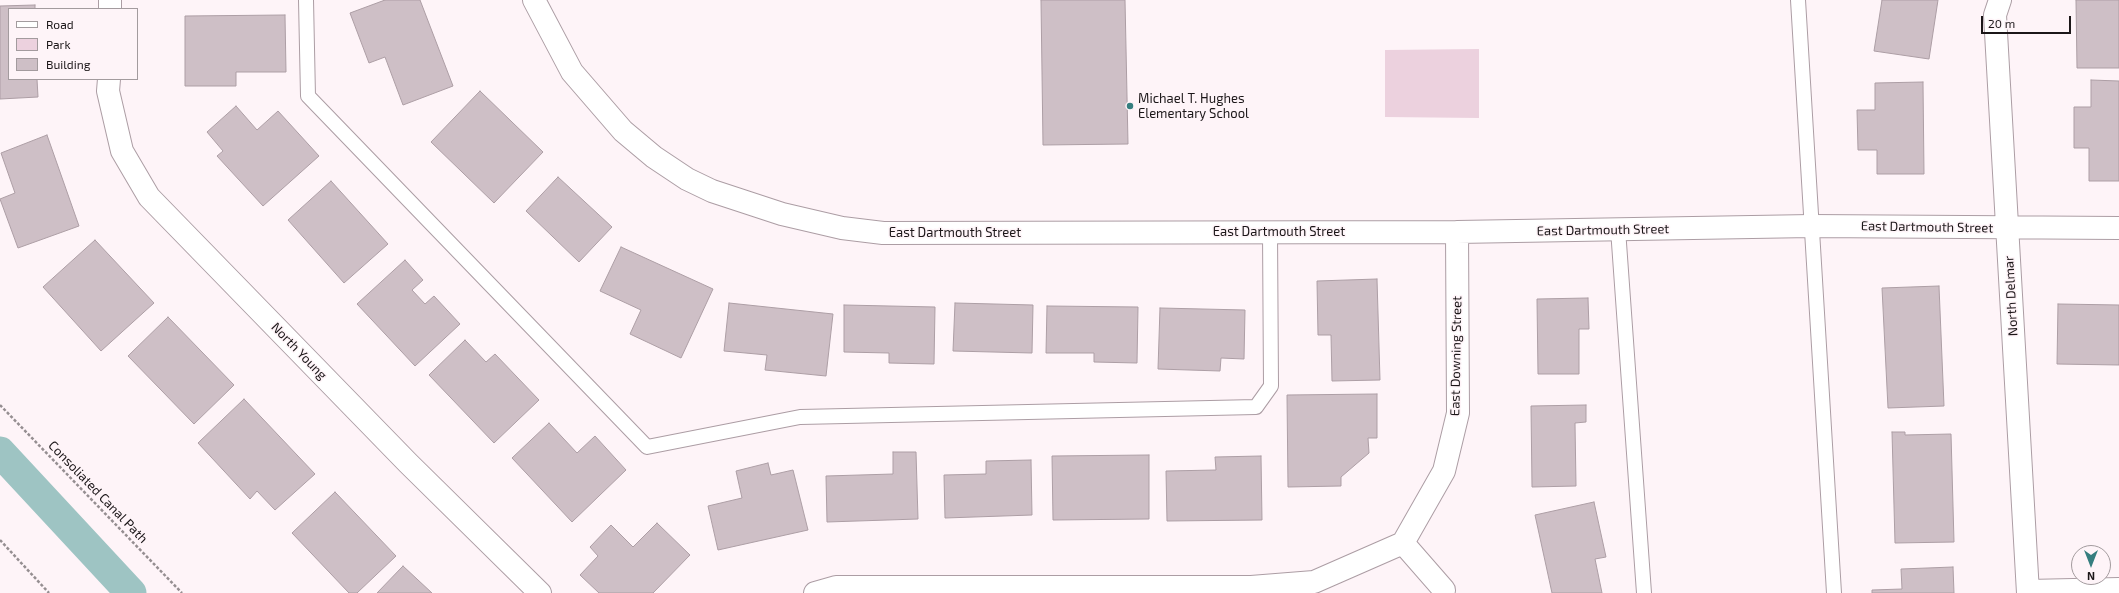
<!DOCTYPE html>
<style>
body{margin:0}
#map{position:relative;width:2119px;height:593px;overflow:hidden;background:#fef4f8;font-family:"Exo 2",sans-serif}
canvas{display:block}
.legend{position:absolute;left:8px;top:8px;width:130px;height:72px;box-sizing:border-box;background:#fef4f8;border:1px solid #a39b9e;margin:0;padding:5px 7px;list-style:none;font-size:12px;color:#1b1618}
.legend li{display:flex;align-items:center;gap:8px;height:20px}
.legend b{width:20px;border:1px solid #a39b9e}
.north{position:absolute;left:2071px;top:545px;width:40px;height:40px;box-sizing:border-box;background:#fef4f8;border:1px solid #a39b9e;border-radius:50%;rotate:180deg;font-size:11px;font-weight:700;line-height:16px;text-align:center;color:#1b1618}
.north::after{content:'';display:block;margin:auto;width:14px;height:18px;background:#357e7f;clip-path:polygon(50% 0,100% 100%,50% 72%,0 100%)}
.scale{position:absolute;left:1981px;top:16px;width:90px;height:18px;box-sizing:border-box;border:2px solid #1b1618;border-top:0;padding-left:5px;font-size:12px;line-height:14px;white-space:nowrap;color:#1b1618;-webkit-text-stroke:3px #fef4f8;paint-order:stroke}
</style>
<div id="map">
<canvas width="2119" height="593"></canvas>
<ul class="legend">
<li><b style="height:5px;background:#fff"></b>Road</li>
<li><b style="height:11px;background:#ecd1de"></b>Park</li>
<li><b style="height:11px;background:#cebfc6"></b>Building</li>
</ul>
<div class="north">N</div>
<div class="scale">20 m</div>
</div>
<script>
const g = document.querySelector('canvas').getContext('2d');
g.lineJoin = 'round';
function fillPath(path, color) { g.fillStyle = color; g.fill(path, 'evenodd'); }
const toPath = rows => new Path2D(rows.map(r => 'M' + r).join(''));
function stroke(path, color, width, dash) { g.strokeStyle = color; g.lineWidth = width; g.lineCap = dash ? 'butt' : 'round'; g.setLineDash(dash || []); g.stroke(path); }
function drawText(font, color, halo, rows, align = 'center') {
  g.font = font + ' "Exo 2",sans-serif'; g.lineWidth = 3; g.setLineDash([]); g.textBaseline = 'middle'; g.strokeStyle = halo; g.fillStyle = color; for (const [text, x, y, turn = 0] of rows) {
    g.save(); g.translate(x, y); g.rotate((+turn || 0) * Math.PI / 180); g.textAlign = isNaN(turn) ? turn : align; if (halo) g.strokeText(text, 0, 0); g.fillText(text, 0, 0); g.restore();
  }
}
fillPath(toPath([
 [1479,49,1479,118,1385,117,1385,50]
]), '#ecd1de');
stroke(toPath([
 [0,452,131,593]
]), '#9ec4c3', 31);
const building = toPath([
 [385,0,420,0,453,86,403,105,385,57,369,63,350,13,385,0],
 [1041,0,1125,0,1128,144,1043,145,1041,0],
 [1882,0,1938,0,1929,59,1874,51,1882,0],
 [2076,0,2119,0,2119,68,2077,68,2076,0],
 [35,5,35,9,9,9,9,79,37,79,38,97,0,99,0,6,35,5],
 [285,15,286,72,236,72,236,86,185,86,185,16,285,15],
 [2091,80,2119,81,2119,181,2089,181,2089,148,2074,148,2074,107,2091,107,2091,80],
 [1923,82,1924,174,1877,174,1877,150,1858,150,1857,110,1875,110,1875,83,1923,82],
 [480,91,543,152,494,203,431,142,480,91],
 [236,106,257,130,278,111,319,156,263,206,217,156,223,151,207,132,236,106],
 [47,135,79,226,18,248,0,199,15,193,1,153,47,135],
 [558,177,612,227,579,262,526,211,558,177],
 [331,181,388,244,344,283,288,220,331,181],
 [95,240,154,303,101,351,43,287,95,240],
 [621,247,713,289,681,358,630,334,641,310,600,291,621,247],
 [405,260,423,280,412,290,425,304,434,296,460,324,415,366,357,304,405,260],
 [1377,279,1380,380,1332,381,1331,335,1318,335,1317,281,1377,279],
 [1939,286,1944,406,1888,408,1882,288,1939,286],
 [1588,298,1589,329,1579,329,1579,374,1538,374,1537,299,1588,298],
 [729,303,833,314,826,376,765,370,767,355,724,351,729,303],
 [955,303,1033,305,1032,353,953,351,955,303],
 [2058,304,2119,305,2119,365,2057,364,2058,304],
 [844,305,935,307,934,364,889,363,889,353,844,352,844,305],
 [1047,306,1138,307,1137,363,1094,362,1094,353,1046,353,1047,306],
 [1160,308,1245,310,1244,359,1221,358,1220,371,1158,369,1160,308],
 [168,317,234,385,194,424,128,356,168,317],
 [465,340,486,362,495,354,539,400,494,443,429,375,465,340],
 [1377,394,1377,438,1368,438,1369,453,1341,477,1341,486,1288,487,1287,395,1377,394],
 [244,399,315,474,275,510,257,491,250,499,198,443,244,399],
 [1586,405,1586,422,1575,423,1576,486,1532,487,1531,406,1586,405],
 [549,423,577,453,595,436,626,470,572,522,512,458,549,423],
 [1892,432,1905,432,1905,435,1951,434,1954,542,1895,543,1892,432],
 [893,452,916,452,918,519,827,522,826,476,893,474,893,452],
 [1149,455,1149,519,1053,520,1052,456,1149,455],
 [1261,456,1262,520,1167,521,1166,471,1216,470,1215,457,1261,456],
 [1031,460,1032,515,945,518,944,475,986,474,986,461,1031,460],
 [768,463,771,475,793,470,808,530,718,550,708,506,742,498,736,471,768,463],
 [335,492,396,556,357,593,349,593,292,533,335,492],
 [1594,502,1606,557,1595,559,1602,593,1552,593,1535,515,1594,502],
 [657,523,690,555,653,593,599,593,580,575,598,556,590,547,611,525,633,547,657,523],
 [403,566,432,593,377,593,403,566],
 [1953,567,1954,593,1872,593,1872,590,1902,589,1901,569,1953,567]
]);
fillPath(building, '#cebfc6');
stroke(building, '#ad9ea5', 1);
const service = toPath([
 [306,0,308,96,647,447,800,417,1256,407,1271,386,1270,232],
 [1798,0,1834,593],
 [1618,229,1644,593]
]);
const minor = toPath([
 [534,0,572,72,623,131,654,157,687,179,712,191,782,214,842,228,883,233,1457,232,1811,226,2119,228],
 [2000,0,1995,15,2028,593],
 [110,9,110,0],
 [109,79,108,91,122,151,149,197,408,463,540,593],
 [1403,543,1444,590],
 [2028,591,2119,589],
 [815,593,836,587,1251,587,1314,582,1403,543,1444,471,1458,413,1457,232]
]);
stroke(service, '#ac9da4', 16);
stroke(minor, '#ac9da4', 24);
stroke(toPath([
 [0,405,182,593],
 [0,540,49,593]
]), '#958e91', 2.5, [3, 2]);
stroke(service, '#fff', 14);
stroke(minor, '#fff', 22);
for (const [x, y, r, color] of [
 [1130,106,4,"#357e7f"]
]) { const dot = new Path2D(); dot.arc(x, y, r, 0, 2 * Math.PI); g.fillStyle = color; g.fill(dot); stroke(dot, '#fef4f8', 1.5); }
drawText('13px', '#1b1618', '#fef4f8', [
 ["Michael T. Hughes",1138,99],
 ["Elementary School",1138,114]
], 'left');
drawText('13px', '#1b1618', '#fef4f8', [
 ["East Dartmouth Street",1927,227,1],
 ["East Dartmouth Street",1603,230,-1],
 ["East Dartmouth Street",1279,232],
 ["East Dartmouth Street",955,233],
 ["North Delmar",2011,296,-93],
 ["North Young",299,351,46],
 ["East Downing Street",1456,356,-89],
 ["Consoliated Canal Path",98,492,46]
]);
</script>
